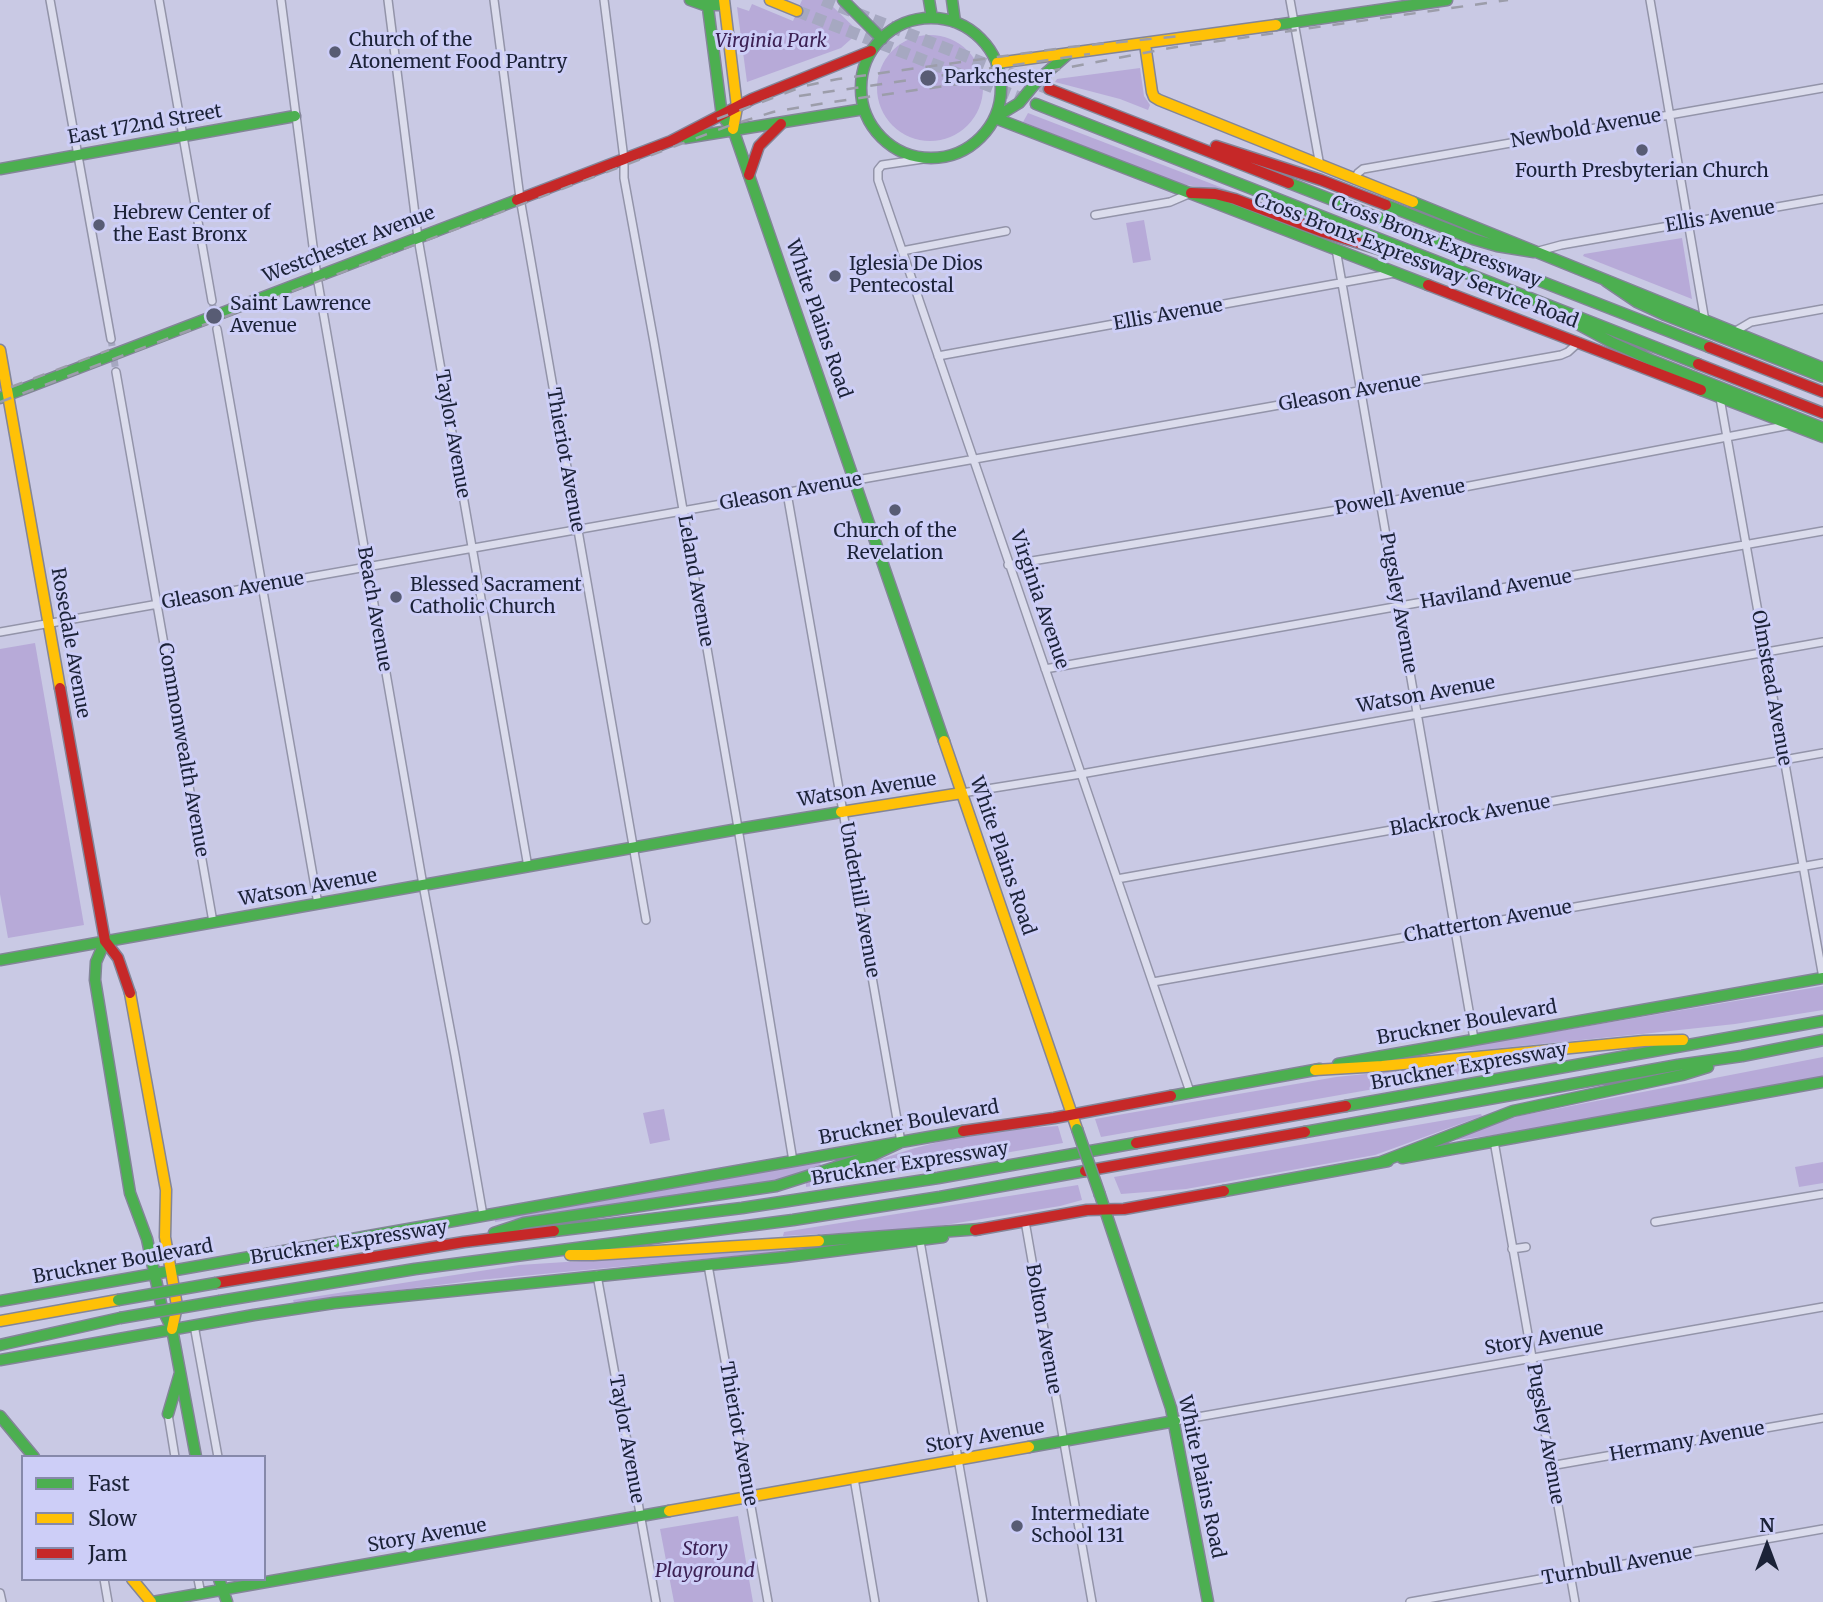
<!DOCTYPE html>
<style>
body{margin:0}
#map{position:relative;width:1823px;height:1602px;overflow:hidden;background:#c9c9e4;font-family:Merriweather,serif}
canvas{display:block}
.legend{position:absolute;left:21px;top:1455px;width:245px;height:126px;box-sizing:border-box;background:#cdcef7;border:2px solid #8689aa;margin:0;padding:9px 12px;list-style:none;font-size:21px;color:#1b2237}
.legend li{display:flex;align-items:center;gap:14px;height:35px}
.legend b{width:35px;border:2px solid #8689aa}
.north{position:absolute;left:1732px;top:1511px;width:70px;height:70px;-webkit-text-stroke:5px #cdcef7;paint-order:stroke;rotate:0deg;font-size:19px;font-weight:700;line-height:28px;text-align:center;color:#1b2237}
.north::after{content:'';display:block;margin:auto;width:24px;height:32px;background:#1b2237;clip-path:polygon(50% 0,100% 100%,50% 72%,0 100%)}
</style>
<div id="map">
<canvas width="1823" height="1602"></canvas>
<ul class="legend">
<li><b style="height:9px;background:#4caf50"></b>Fast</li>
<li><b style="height:9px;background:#ffc107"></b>Slow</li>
<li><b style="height:9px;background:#c62828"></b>Jam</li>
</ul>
<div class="north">N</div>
</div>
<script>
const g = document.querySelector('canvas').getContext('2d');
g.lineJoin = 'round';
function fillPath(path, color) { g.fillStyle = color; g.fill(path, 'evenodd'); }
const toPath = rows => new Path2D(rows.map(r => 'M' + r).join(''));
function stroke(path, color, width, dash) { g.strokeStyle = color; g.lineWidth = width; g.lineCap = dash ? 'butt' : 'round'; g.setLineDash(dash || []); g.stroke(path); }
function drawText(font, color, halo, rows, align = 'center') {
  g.font = font + ' Merriweather,serif'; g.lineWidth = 6; g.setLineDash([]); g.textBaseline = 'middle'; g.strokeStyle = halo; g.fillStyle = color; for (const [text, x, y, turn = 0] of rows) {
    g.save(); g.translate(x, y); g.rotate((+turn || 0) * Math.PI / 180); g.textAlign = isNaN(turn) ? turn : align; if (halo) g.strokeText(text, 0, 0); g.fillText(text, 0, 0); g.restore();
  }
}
fillPath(toPath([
 [802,0,826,0,859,32,841,48,747,82,737,7,749,11,752,4,793,21],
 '877 88a53 53 0 1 1 106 0a53 53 0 1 1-106 0Z',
 [1140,68,1144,96,1150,105,1148,110,1120,99,1055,82,1057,79],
 [1028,113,1233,192,1180,184,1023,122],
 [1144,220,1151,260,1133,263,1126,223],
 [1682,238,1692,299,1583,256,1584,254],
 [35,643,84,925,8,938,0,894,0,649],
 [1823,986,1823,1010,1735,1024,1642,1034,1480,1050,1442,1051],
 [1823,1057,1823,1076,1502,1134,1456,1140,1463,1134,1519,1116],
 [1515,1059,1516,1064,1101,1137,1095,1119,1336,1077],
 [664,1109,670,1140,650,1144,643,1113],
 [1481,1114,1482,1116,1375,1155,1186,1189,1121,1194,1114,1177],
 [1058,1126,1063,1143,806,1187,806,1183,915,1148,958,1137,1003,1130],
 [820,1161,821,1166,765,1185,495,1222,495,1219],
 [1823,1162,1823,1183,1799,1187,1795,1167],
 [1078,1185,1082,1200,1060,1206,921,1229,783,1236,784,1232,796,1230],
 [831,1245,831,1247,479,1280,294,1303,293,1300,519,1265],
 [738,1516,753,1602,674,1602,660,1529]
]), '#b7aad8');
stroke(toPath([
 [212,301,217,329],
 [111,339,116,372]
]), '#a6a8c1', 7, [7, 3.5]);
stroke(toPath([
 [823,0,1049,89],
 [797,11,1036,104]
]), '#a6a8c1', 12, [12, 6]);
const street = toPath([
 [50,0,111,339],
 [159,0,212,301],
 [281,0,317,277,423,885,455,1055,483,1215],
 [388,0,418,238,528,867],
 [494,0,520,198,646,920],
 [604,0,624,159,624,178,654,342,736,816,793,1161],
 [1290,0,1320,166],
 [1650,0,1705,321],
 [930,158,882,165,878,170,878,180,1190,1092],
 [1355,180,1358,173,1363,169,1823,88],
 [1095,215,1170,202,1191,193],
 [1336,249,1474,1039],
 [902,251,1006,231],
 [1535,252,1561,245,1823,199],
 [217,329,318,904],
 [1734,332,1751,322,1823,309],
 [938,356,1395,273],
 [116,372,213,922],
 [1720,398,1823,978],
 [787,493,901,1142],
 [1008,565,1380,503,1790,425],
 [0,632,1561,355,1568,352,1579,342],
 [1045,669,1823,531],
 [962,793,1081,774,1823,642],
 [1117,879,1823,753],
 [1153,982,1823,863],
 [1494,1141,1575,1602],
 [1025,1221,1092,1602],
 [1655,1222,1823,1194],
 [920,1241,983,1602],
 [1512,1249,1526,1247],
 [708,1265,768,1602],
 [597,1275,656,1602],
 [194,1325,218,1457],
 [168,1414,175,1457],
 [1175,1421,1823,1307],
 [1550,1466,1823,1418],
 [854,1478,875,1602],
 [104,1579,108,1602],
 [198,1579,201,1594],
 [0,1593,2,1602],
 [1410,1602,1823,1529]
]);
const fast = toPath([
 [690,0,704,5,724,5],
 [707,0,722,116,733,129,944,741],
 [843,0,882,39],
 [929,0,932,18],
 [952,0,955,22],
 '861 88a70 70 0 1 1 140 0a70 70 0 1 1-140 0Z',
 [1276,25,1447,0],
 [1036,104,1698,364],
 [996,117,1019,103,1038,80,1068,54],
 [995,118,1428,285],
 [685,138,864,109],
 [0,169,295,116],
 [1289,183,1709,347],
 [1413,202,1823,368],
 [1386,205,1473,239,1497,246,1534,252],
 [1606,281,1637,302,1665,315,1823,377],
 [1572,321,1611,342,1651,360,1823,428],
 [1701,390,1823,437],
 [0,398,517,200],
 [105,941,96,962,95,980,130,1193,147,1239,162,1308,172,1329,196,1457],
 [0,960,738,829,841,812],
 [1338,1064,1823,978],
 [1171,1096,1320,1069],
 [1346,1106,1823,1021],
 [1305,1132,1678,1065,1742,1056,1823,1040],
 [1402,1158,1823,1082],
 [1381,1162,1513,1111,1682,1075,1708,1067],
 [1224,1191,1388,1161],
 [1100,1195,1171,1408,1208,1602],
 [554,1231,742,1208,938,1178,1136,1143],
 [494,1233,524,1223,776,1186,871,1156,901,1142],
 [819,1241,980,1229],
 [0,1301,963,1131],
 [220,1301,415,1269,793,1220,940,1197,1085,1171],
 [0,1345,120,1318],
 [0,1360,254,1315,334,1303,786,1257,943,1237],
 [168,1414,180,1373],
 [0,1416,34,1457],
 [1029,1447,1175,1421],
 [219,1579,227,1602],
 [153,1602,669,1511]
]);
const slow = toPath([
 [724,0,737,107,733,129],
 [770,0,797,11],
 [1145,44,1152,92,1154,97,1159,100,1413,202],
 [997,63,1276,25],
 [0,350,60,688],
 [944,741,1077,1129],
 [841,812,962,793],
 [130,993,166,1190,165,1237,177,1306,172,1329],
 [1315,1070,1382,1066,1644,1041,1683,1040],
 [570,1255,593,1255,819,1241],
 [0,1321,118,1300],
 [669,1511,1029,1447],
 [132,1579,151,1602]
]);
const jam = toPath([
 [1049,89,1289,183],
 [1216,146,1321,180,1386,205],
 [749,175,759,146,781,124],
 [1191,193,1215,194,1235,199,1323,232,1411,259],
 [517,200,671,141,752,99,871,51],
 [1428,285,1701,390],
 [1709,347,1823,392],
 [1698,364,1823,413],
 [60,688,105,941,118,958,130,993],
 [963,1131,1054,1118,1171,1096],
 [1136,1143,1346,1106],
 [1085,1171,1305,1132],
 [975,1230,1087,1210,1124,1209,1224,1191],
 [216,1283,464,1242,554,1231]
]);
stroke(street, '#9394a9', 10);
stroke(fast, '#838598', 13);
stroke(slow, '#838598', 13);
stroke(jam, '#838598', 13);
stroke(street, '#dbdcec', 7);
stroke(fast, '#4caf50', 10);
stroke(slow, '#ffc107', 10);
stroke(jam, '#c62828', 10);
stroke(toPath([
 [799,96,1090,54],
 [717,119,804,86,838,79,1070,47,1180,36],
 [11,387,109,350],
 [0,402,731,125,773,112,825,103,1050,71,1170,48,1508,0]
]), '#9c9daa', 2.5, [12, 12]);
const fastBridge = toPath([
 [1077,1129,1100,1195],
 [118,1300,216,1283],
 [120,1318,220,1301]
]);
stroke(fastBridge, '#838598', 13, []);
stroke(fastBridge, '#4caf50', 10);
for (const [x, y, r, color] of [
 [335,52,7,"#585c74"],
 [928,78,9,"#585c74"],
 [1642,150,7,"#585c74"],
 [99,225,7,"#585c74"],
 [835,276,7,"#585c74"],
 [214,316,9,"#585c74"],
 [895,510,7,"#585c74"],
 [396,597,7,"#585c74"],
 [1017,1526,7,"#585c74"]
]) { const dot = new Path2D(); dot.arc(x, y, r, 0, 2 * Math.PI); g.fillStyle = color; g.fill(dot); stroke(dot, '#cdcef7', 2.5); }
drawText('19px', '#1b2237', '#cdcef7', [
 ["Church of the",349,41],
 ["Atonement Food Pantry",349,63],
 ["Parkchester",944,78],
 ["Fourth Presbyterian Church",1642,172,"center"],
 ["Hebrew Center of",113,214],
 ["the East Bronx",113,236],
 ["Iglesia De Dios",849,265],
 ["Pentecostal",849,287],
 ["Saint Lawrence",230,305],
 ["Avenue",230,327],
 ["Church of the",895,532,"center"],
 ["Revelation",895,554,"center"],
 ["Blessed Sacrament",410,586],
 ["Catholic Church",410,608],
 ["Intermediate",1031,1515],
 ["School 131",1031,1537]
], 'left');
drawText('italic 19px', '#3c2154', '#cdcef7', [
 ["Virginia Park",771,42],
 ["Story",705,1550],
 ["Playground",705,1572]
]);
drawText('19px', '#1b2237', '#cdcef7', [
 ["East 172nd Street",145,125,-10],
 ["Newbold Avenue",1586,129,-10],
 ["Ellis Avenue",1720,217,-10],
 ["Cross Bronx Expressway",1436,242,21],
 ["Westchester Avenue",349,245,-21],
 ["Cross Bronx Expressway Service Road",1416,261,21],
 ["Ellis Avenue",1168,315,-10],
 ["White Plains Road",818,319,71],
 ["Gleason Avenue",1350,393,-10],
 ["Taylor Avenue",452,434,80],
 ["Thieriot Avenue",565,460,80],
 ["Gleason Avenue",791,492,-10],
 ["Powell Avenue",1400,498,-10],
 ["Leland Avenue",695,581,80],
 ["Haviland Avenue",1496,590,-10],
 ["Gleason Avenue",233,591,-10],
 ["Virginia Avenue",1039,600,71],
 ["Pugsley Avenue",1398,603,80],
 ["Beach Avenue",374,609,80],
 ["Rosedale Avenue",70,643,80],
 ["Olmstead Avenue",1771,688,80],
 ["Watson Avenue",1426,695,-10],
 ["Commonwealth Avenue",183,750,80],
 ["Watson Avenue",867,790,-9],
 ["Blackrock Avenue",1470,816,-10],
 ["White Plains Road",1002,856,71],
 ["Watson Avenue",308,888,-10],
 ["Underhill Avenue",859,900,80],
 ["Chatterton Avenue",1488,922,-10],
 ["Bruckner Boulevard",1467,1023,-10],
 ["Bruckner Expressway",1469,1067,-10],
 ["Bruckner Boulevard",909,1123,-10],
 ["Bruckner Expressway",910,1164,-9],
 ["Bruckner Expressway",349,1243,-9],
 ["Bruckner Boulevard",123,1262,-10],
 ["Bolton Avenue",1043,1329,80],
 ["Story Avenue",1544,1339,-10],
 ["Thieriot Avenue",738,1434,80],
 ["Pugsley Avenue",1545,1434,80],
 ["Story Avenue",985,1437,-10],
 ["Taylor Avenue",626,1439,80],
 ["Hermany Avenue",1687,1442,-10],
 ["White Plains Road",1201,1477,78],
 ["Story Avenue",427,1536,-10],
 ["Turnbull Avenue",1617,1566,-10]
]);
</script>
